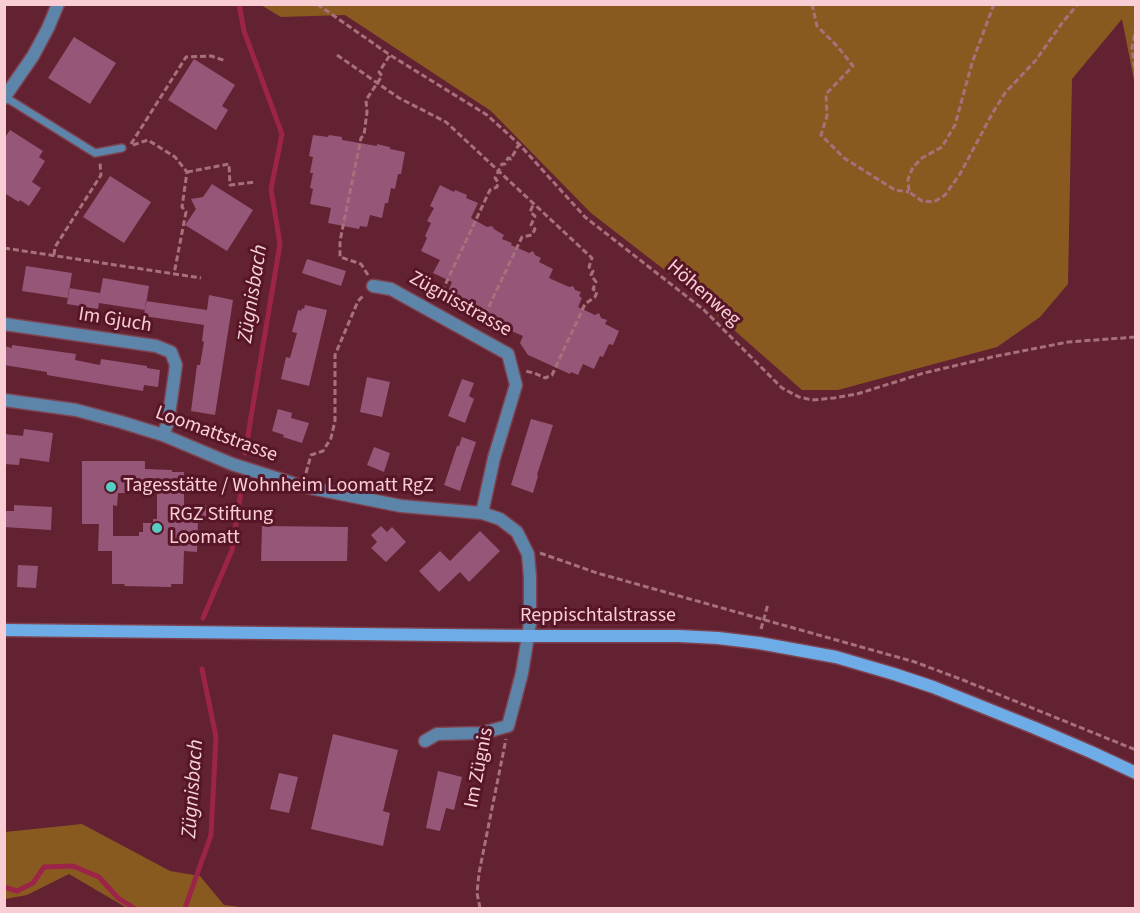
<!DOCTYPE html>
<meta charset="utf-8">
<style>
body{margin:0}
#map{position:relative;width:1140px;height:913px;overflow:hidden;background:#632232;font-family:"Source Sans 3",sans-serif}
canvas{display:block}
.frame{position:absolute;inset:0;border:6px solid #f8ced4;pointer-events:none}
</style>
<div id="map">
<canvas width="1140" height="913"></canvas>
<div class="frame"></div>
</div>
<script>
const g = document.querySelector('canvas').getContext('2d');
g.lineJoin = 'round';
function fillPath(path, color) { g.fillStyle = color; g.fill(path, 'evenodd'); }
const toPath = rows => new Path2D(rows.map(r => 'M' + r).join(''));
function stroke(path, color, width, dash) { g.strokeStyle = color; g.lineWidth = width; g.lineCap = dash ? 'butt' : 'round'; g.setLineDash(dash || []); g.stroke(path); }
function drawText(font, color, halo, rows, align = 'center') {
  g.font = font + ' "Source Sans 3",sans-serif'; g.lineWidth = 6; g.setLineDash([]); g.textBaseline = 'middle'; g.strokeStyle = halo; g.fillStyle = color; for (const [text, x, y, turn = 0] of rows) {
    g.save(); g.translate(x, y); g.rotate((+turn || 0) * Math.PI / 180); g.textAlign = isNaN(turn) ? turn : align; if (halo) g.strokeText(text, 0, 0); g.fillText(text, 0, 0); g.restore();
  }
}
fillPath(toPath([
 [261,5,1135,5,1135,85,1122,19,1072,79,1068,284,1040,317,997,347,838,390,802,390,675,278,591,213,491,111,345,15,281,17],
 [82,824,170,871,200,876,224,905,248,908,127,908,69,874,27,895,5,899,5,832]
]), '#895a20');
stroke(toPath([
 [239,4,244,31,282,134,271,189,280,244,245,453],
 [203,618,232,550,243,478],
 [4,887,17,891,33,883,44,867,73,866,99,877,118,898,134,908],
 [185,908,211,835,216,737,202,669]
]), '#9d2449', 5);
fillPath(toPath([
 [74,37,116,63,90,104,48,78],
 [194,59,235,85,222,106,228,110,216,130,168,100],
 [10,130,43,151,39,157,45,161,32,182,41,188,29,206,20,200,19,202,4,193,4,139],
 [313,135,328,137,329,135,342,137,342,140,377,146,377,144,385,146,390,147,390,149,405,152,401,174,398,174,395,189,391,188,388,203,385,203,382,218,370,215,367,227,360,226,359,229,328,223,331,208,310,204,313,189,310,188,313,173,310,173,313,157,309,156],
 [110,176,151,202,124,243,83,217],
 [212,184,253,210,227,251,185,225,196,209,191,199,203,197],
 [440,185,454,192,455,190,467,195,466,198,478,203,471,218,487,227,492,226,494,229,504,235,502,239,512,243,511,245,529,253,533,251,535,255,541,258,539,262,553,269,549,278,569,287,573,286,575,290,581,292,579,296,582,298,578,307,595,315,599,313,601,318,607,320,605,324,619,331,613,345,609,344,603,357,600,356,594,369,583,364,578,375,571,372,570,374,528,355,520,343,523,336,488,321,490,314,447,294,452,282,433,273,440,260,421,251,427,238,425,236,431,223,427,221,434,208,430,206],
 [307,259,346,271,341,286,302,273],
 [26,266,72,273,68,298,22,291],
 [103,278,149,286,145,310,99,303,98,309,67,304,69,288,100,293,99,299],
 [209,295,233,300,215,415,191,411,197,365,200,365,204,342,202,341,204,325,144,316,146,301,207,310],
 [305,305,327,310,309,386,281,379,286,357,290,358,297,333,292,332,298,310,301,311,302,308,304,309],
 [12,345,76,354,75,360,100,365,101,359,147,366,147,368,160,370,158,387,144,385,143,391,47,375,47,372,4,365,4,346,12,348],
 [367,377,390,382,382,417,360,412],
 [462,379,474,383,469,396,474,399,465,423,448,416],
 [278,409,292,413,291,418,309,423,302,443,283,437,284,435,272,431],
 [531,419,553,425,537,475,538,476,533,493,511,485],
 [24,429,53,433,49,462,20,458,19,465,4,464,4,434,23,436],
 [462,437,476,442,460,491,444,485,457,446,459,446],
 [374,447,390,453,384,472,367,465],
 [82,461,145,461,145,469,172,470,172,472,184,472,184,505,206,505,206,519,198,519,197,552,184,551,183,584,171,584,171,587,124,586,125,584,112,584,112,551,98,551,99,524,82,524],
 [118,493,157,493,157,519,153,519,153,523,143,523,143,532,139,532,139,536,113,536,113,505,117,506],
 [14,505,52,507,51,530,4,527,4,511,14,511],
 [262,526,348,527,347,561,261,561],
 [381,526,387,532,392,527,406,542,386,562,371,548,377,542,371,535],
 [480,531,500,551,469,582,460,572,439,592,419,571,440,551,450,561],
 [18,565,38,566,36,588,17,587],
 [333,734,398,750,383,811,390,813,383,846,311,829],
 [438,771,462,777,454,810,446,808,440,831,426,828],
 [279,773,298,777,289,813,270,809]
]), '#965678');
const service = toPath([
 [5,97,95,153,122,148]
]);
const minor = toPath([
 [4,98,33,56,48,28,58,4],
 [373,286,391,289,508,354,516,385,494,458,482,513],
 [4,324,156,346,171,352,176,365,168,422,163,435],
 [4,400,76,410,121,422,163,435,232,464,301,486,401,506,482,513,500,519,517,532,528,554,530,577,530,623,522,673,508,726,482,733,437,734,425,741]
]);
const secondary = toPath([
 [4,630,529,636,679,636,718,638,759,643,836,657,894,674,933,687,1035,728,1091,752,1136,773]
]);
stroke(service, '#7e414f', 10);
stroke(minor, '#7e414f', 15);
stroke(secondary, '#7e414f', 15);
stroke(toPath([
 [317,4,390,55,487,115,519,144,585,217,704,310,782,388,799,397,812,400,834,398,857,394,924,373,992,357,1068,342,1136,337],
 [812,4,817,26,838,47,853,66,826,94,827,116,821,135,844,158,895,190,909,192],
 [994,4,972,63,955,125,942,147,922,158,913,167,908,179,909,192,922,201,934,202,945,195,960,174,992,114,1005,93,1036,60,1062,23,1078,4],
 [1136,26,1132,48,1136,78],
 [337,55,399,98,446,122,592,258,589,267,593,271,591,275,596,282,593,289,597,292,595,297,585,304,552,375,545,378,534,373,525,371],
 [131,144,186,57,211,56,226,61],
 [133,145,148,140,175,157,187,172,182,207,186,212,174,274],
 [187,172,229,164,230,185,256,182],
 [4,248,201,278],
 [54,255,55,247,101,175,100,163],
 [368,275,361,264,340,257,340,241,361,138,364,135,367,112,366,100,382,76,379,72,390,55],
 [438,300,490,190,497,187,498,182,495,178,502,164,505,164,508,158,511,159,519,144],
 [481,323,522,237,532,235,535,229,531,225,535,216,530,212,534,203],
 [306,473,311,455,323,451,331,438,335,421,335,355,358,301,364,295],
 [540,553,597,573,915,662,963,680,1136,750],
 [761,629,768,604],
 [480,908,477,893,479,873,506,739]
]), '#a7717c', 3, [6, 3]);
stroke(service, '#5d84a9', 7);
stroke(minor, '#5d84a9', 12);
stroke(secondary, '#6dace6', 12);
for (const [x, y, r, color] of [
 [111,487,6,"#56cec4"],
 [157,528,6,"#56cec4"]
]) { const dot = new Path2D(); dot.arc(x, y, r, 0, 2 * Math.PI); g.fillStyle = color; g.fill(dot); stroke(dot, '#571628', 2); }
drawText('20px', '#f8ced4', '#571628', [
 ["Höhenweg",703,294,41],
 ["Zügnisstrasse",460,305,29],
 ["Im Gjuch",115,321,9],
 ["Loomattstrasse",216,435,20],
 ["Reppischtalstrasse",598,617],
 ["Im Zügnis",480,768,-79]
]);
drawText('20px', '#f8ced4', '#571628', [
 ["Tagesstätte / Wohnheim Loomatt RgZ",123,487],
 ["RGZ Stiftung",169,516],
 ["Loomatt",169,539]
], 'left');
drawText('italic 21px', '#f5d4d9', '#571628', [
 ["Zügnisbach",254,294,-81],
 ["Zügnisbach",194,789,-86]
]);
</script>
